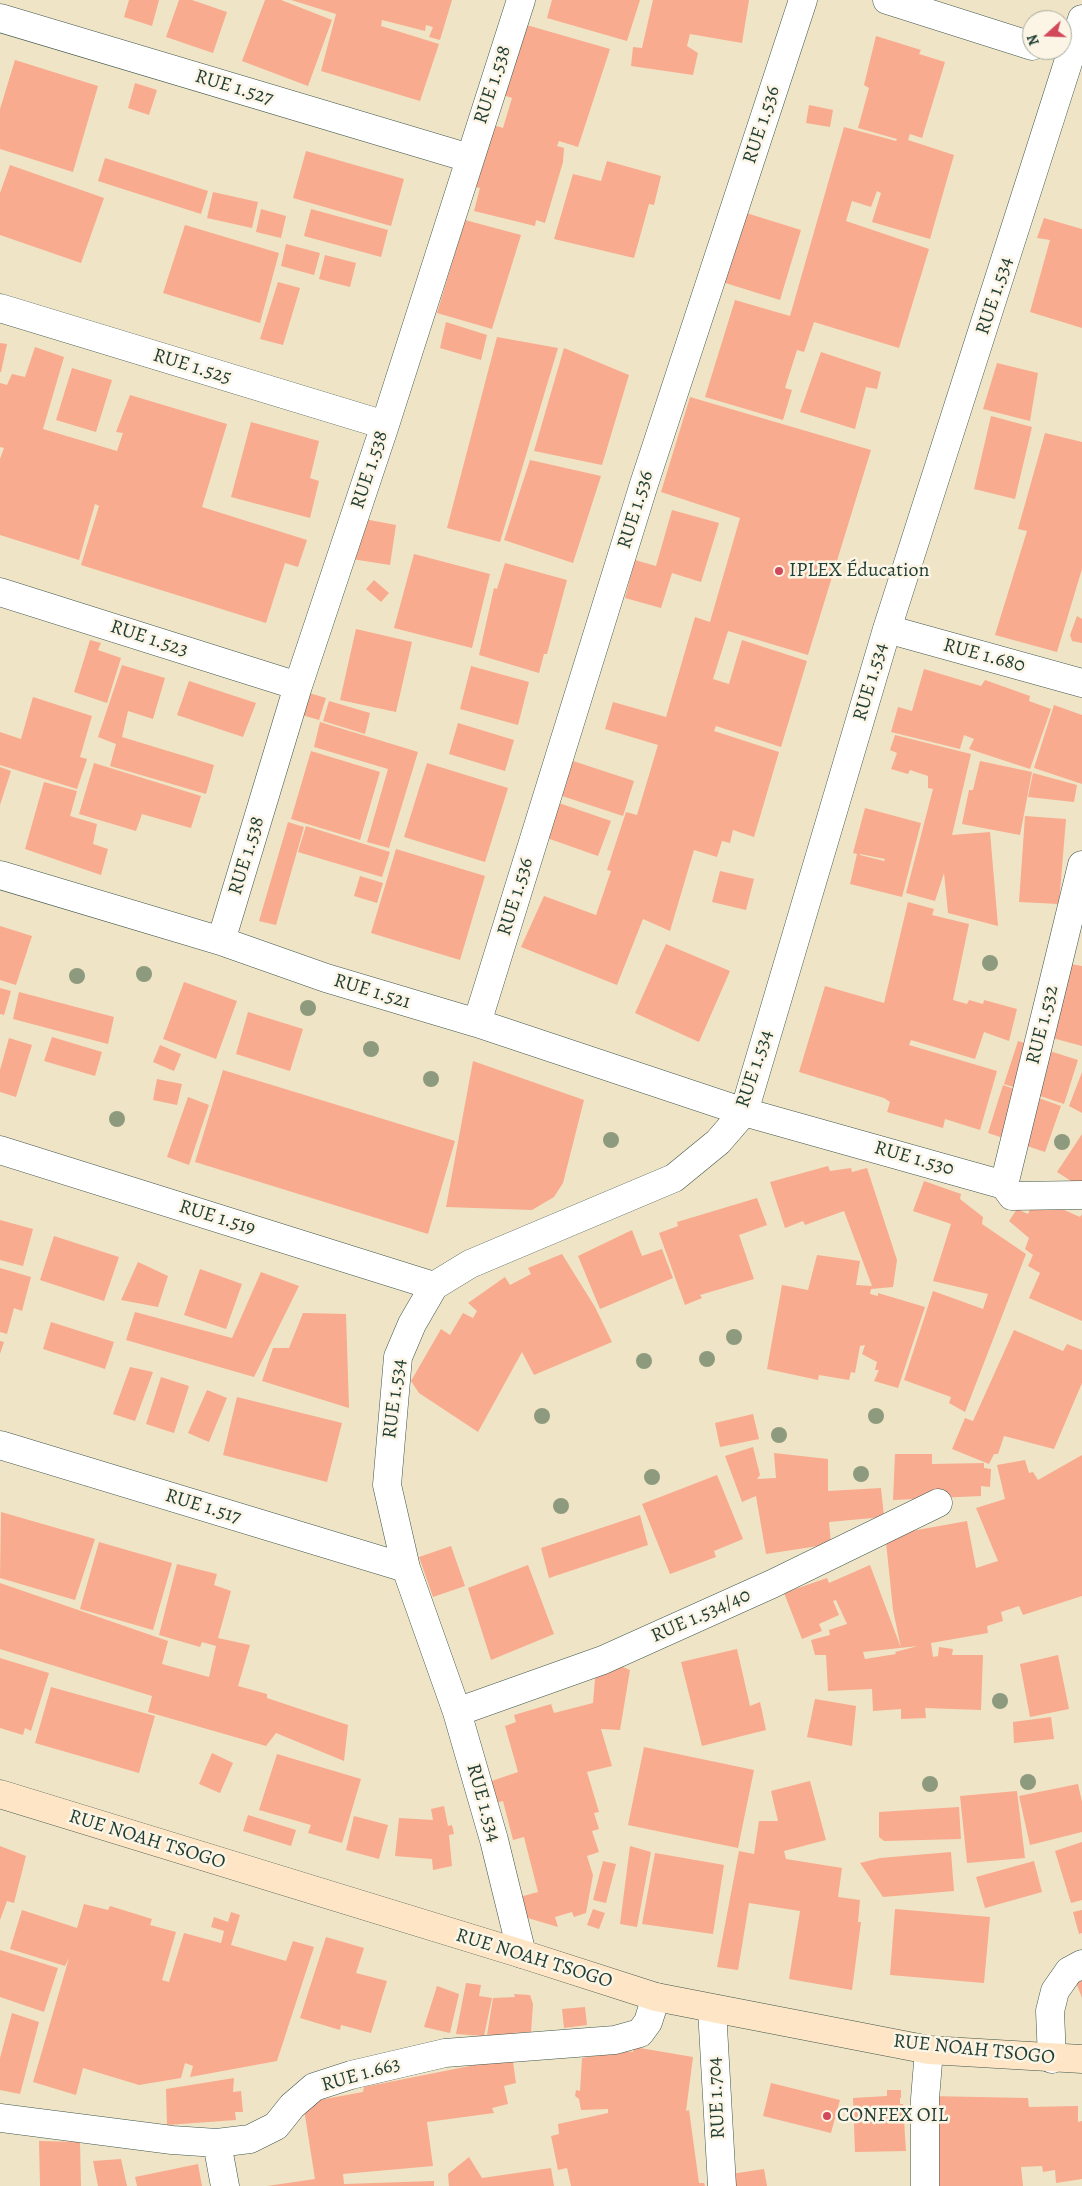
<!DOCTYPE html>
<meta charset="utf-8">
<style>
body{margin:0}
#map{position:relative;width:1082px;height:2186px;overflow:hidden;background:#f0e4c6;font-family:Alegreya,serif}
canvas{display:block}
.north{position:absolute;left:1022px;top:10px;width:50px;height:50px;box-sizing:border-box;background:#fcf5e5;border:1px solid #a4ab9e;border-radius:50%;rotate:250deg;font-size:14px;font-weight:700;line-height:20px;text-align:center;color:#1f3d34}
.north::after{content:'';display:block;margin:auto;width:18px;height:22px;background:#d1495b;clip-path:polygon(50% 0,100% 100%,50% 72%,0 100%)}
</style>
<div id="map">
<canvas width="1082" height="2186"></canvas>
<div class="north">N</div>
</div>
<script>
const g = document.querySelector('canvas').getContext('2d');
g.lineJoin = 'round';
function fillPath(path, color) { g.fillStyle = color; g.fill(path, 'evenodd'); }
const toPath = rows => new Path2D(rows.map(r => 'M' + r).join(''));
function stroke(path, color, width, dash) { g.strokeStyle = color; g.lineWidth = width; g.lineCap = dash ? 'butt' : 'round'; g.setLineDash(dash || []); g.stroke(path); }
function drawText(font, color, halo, rows, align = 'center') {
  g.font = font + ' Alegreya,serif'; g.lineWidth = 5; g.setLineDash([]); g.textBaseline = 'middle'; g.strokeStyle = halo; g.fillStyle = color; for (const [text, x, y, turn = 0] of rows) {
    g.save(); g.translate(x, y); g.rotate((+turn || 0) * Math.PI / 180); g.textAlign = isNaN(turn) ? turn : align; if (halo) g.strokeText(text, 0, 0); g.fillText(text, 0, 0); g.restore();
  }
}
fillPath(toPath([
 [129,0,159,0,152,26,124,17],
 [179,0,192,0,227,12,213,53,166,37],
 [265,0,281,0,332,20,308,86,242,61],
 [291,0,452,0,440,40,429,37,433,27,426,25,425,31,382,20,381,26,439,44,420,101,321,71,336,14],
 [552,0,640,0,627,41,547,18],
 [653,0,749,0,742,43,690,34,687,46,698,53,693,75,631,66,633,47,642,48],
 [523,24,610,49,578,147,559,141,557,146,564,148,563,162,545,223,536,220,535,226,474,211,480,188,476,187,493,125,503,128,512,98,503,95],
 [876,36,921,50,919,54,945,62,922,138,910,134,908,140,954,155,930,239,872,222,881,193,877,191,871,207,852,201,846,221,929,249,899,348,814,322,804,352,797,350,785,388,792,390,783,420,705,397,735,300,790,316,844,127,896,141,897,139,858,128,869,88,864,85],
 [15,60,98,86,73,172,0,149,0,109],
 [135,83,157,90,149,115,128,108],
 [809,105,833,110,830,127,806,123],
 [306,151,404,179,391,226,293,198],
 [105,158,208,191,201,214,98,181],
 [607,161,661,176,654,205,649,204,634,258,554,239,573,174,601,181],
 [10,165,104,198,81,263,0,235,0,193],
 [213,192,258,202,252,228,207,218],
 [261,209,286,216,281,238,256,232],
 [311,209,388,230,381,257,304,236],
 [743,212,801,230,780,300,722,282],
 [1044,218,1082,229,1082,328,1030,312,1050,240,1037,238],
 [465,220,521,235,492,329,437,313],
 [185,225,279,253,260,323,163,293],
 [286,244,320,253,314,275,281,266],
 [325,255,356,263,350,287,319,279],
 [278,282,300,288,283,345,260,339],
 [446,322,487,335,481,360,440,348],
 [497,337,558,348,500,542,447,528],
 [0,343,7,344,1,372,0,372],
 [35,347,64,357,43,429,117,451,123,433,116,432,130,395,227,424,202,507,307,540,298,567,285,563,266,623,81,565,99,506,95,504,79,560,0,535,0,459,4,448,0,447,0,383,7,385,12,374,25,377],
 [564,348,629,375,602,465,534,451],
 [821,352,881,372,877,389,866,387,855,429,800,412],
 [997,363,1038,373,1030,421,983,409],
 [72,368,112,380,96,432,56,420],
 [690,397,871,450,808,655,728,631,713,679,729,684,742,640,807,661,781,747,716,726,714,731,779,752,754,837,733,830,730,843,722,841,717,857,694,850,670,931,643,919,617,985,521,947,544,896,596,915,611,871,607,870,626,812,637,815,658,745,605,729,613,702,666,717,695,617,710,622,740,518,661,492],
 [991,416,1032,427,1015,499,974,489],
 [251,422,319,441,310,478,319,481,310,518,231,497],
 [1045,433,1082,442,1082,569,1057,652,995,635,1027,531,1018,529],
 [530,460,601,476,573,563,504,540],
 [672,510,719,523,701,582,672,573,661,608,625,598,635,560,656,566],
 [359,518,396,525,390,565,352,559],
 [414,554,490,574,472,648,394,628],
 [505,563,567,580,547,654,544,654,539,673,479,655,494,588,497,589],
 [374,580,389,593,381,602,366,589],
 [1077,616,1082,619,1082,643,1072,641,1070,635],
 [356,629,412,642,396,712,340,700],
 [90,640,101,643,98,650,121,658,107,703,74,692],
 [122,665,165,678,153,719,128,711,122,737,214,765,206,794,110,766,116,744,98,737],
 [471,666,529,682,518,725,460,709],
 [924,669,981,686,985,680,1030,696,1029,701,1051,709,1030,769,969,749,974,739,964,735,960,749,891,732,898,707,912,711],
 [189,681,256,703,243,737,177,715],
 [309,693,326,698,319,720,302,715],
 [33,697,92,716,80,757,87,759,77,789,0,765,0,732,21,739],
 [329,701,370,713,365,734,323,721],
 [1054,705,1082,715,1082,784,1034,768],
 [320,722,418,752,389,848,367,842,388,769,314,747],
 [458,723,514,740,505,771,449,754],
 [895,735,971,754,952,835,990,832,998,926,948,913,944,873,935,901,906,893,933,789,928,788,928,776,910,770,908,774,891,769,897,753,890,750],
 [311,751,380,772,360,840,291,819],
 [570,760,634,781,623,816,559,795],
 [980,761,1032,772,1020,835,962,824,969,790,973,790],
 [94,763,201,796,191,828,142,814,136,831,79,814],
 [427,763,508,788,485,862,404,837],
 [0,767,11,771,0,805],
 [1033,773,1077,785,1074,802,1028,797],
 [44,782,77,791,70,816,97,824,93,844,108,849,101,875,25,849],
 [556,802,611,821,598,856,544,837],
 [865,808,921,823,902,897,850,884,857,854,853,853],
 [860,854,885,859,884,861,860,855],
 [1025,816,1066,819,1059,904,1019,902],
 [288,822,304,827,276,925,259,921],
 [306,826,390,852,382,877,298,852],
 [396,849,485,876,460,960,371,933],
 [720,871,754,879,746,910,712,902],
 [360,876,383,883,377,903,354,896],
 [908,902,934,909,932,915,969,924,953,1000,967,1004,969,1000,983,1004,984,1000,1017,1009,1009,1041,984,1032,975,1059,911,1040,909,1045,997,1071,980,1130,945,1119,943,1128,887,1112,890,1102,884,1098,799,1072,825,986,884,1003],
 [0,926,32,936,16,985,0,980],
 [666,944,730,971,699,1042,635,1013],
 [1046,960,1082,966,1082,1046,1034,1033],
 [184,982,237,1001,216,1059,163,1039],
 [0,988,11,991,4,1015,0,1014],
 [19,992,114,1017,108,1044,13,1019],
 [248,1012,303,1029,290,1071,236,1054],
 [52,1037,102,1052,95,1076,44,1061],
 [9,1038,32,1045,16,1097,0,1092,0,1070],
 [1018,1041,1078,1060,1064,1104,1004,1084],
 [160,1045,181,1054,174,1071,153,1062],
 [473,1061,584,1100,563,1183,554,1197,532,1210,446,1207],
 [223,1070,455,1141,428,1234,195,1162],
 [1082,1072,1082,1113,1069,1106],
 [157,1079,182,1084,177,1105,153,1100],
 [1003,1085,1061,1106,1045,1152,988,1133],
 [188,1097,209,1105,189,1165,167,1157],
 [1082,1134,1082,1188,1057,1172],
 [828,1166,830,1171,851,1168,852,1172,867,1168,897,1260,893,1287,871,1289,870,1294,878,1296,878,1293,925,1307,898,1388,874,1381,879,1370,875,1370,877,1362,862,1354,865,1345,860,1346,855,1373,851,1372,849,1380,819,1375,818,1380,767,1369,782,1285,808,1290,817,1255,860,1261,856,1285,872,1286,844,1211,805,1225,803,1221,785,1228,770,1182],
 [924,1181,961,1194,960,1199,983,1217,982,1224,1026,1254,965,1412,949,1403,951,1397,904,1380,933,1291,983,1309,988,1294,933,1281,951,1224,913,1211],
 [1035,1197,1080,1217,1082,1214,1082,1321,1029,1298,1040,1273,1028,1266,1033,1255,1025,1249,1029,1238,1009,1221,1017,1209,1028,1214],
 [757,1198,767,1225,739,1235,754,1279,700,1295,702,1298,685,1305,659,1233,678,1226,677,1222],
 [0,1220,33,1229,23,1266,0,1260],
 [632,1230,642,1256,662,1249,673,1278,600,1309,578,1256],
 [54,1236,119,1257,104,1301,40,1280],
 [562,1254,595,1307,612,1342,534,1375,522,1352,478,1432,419,1393,411,1381,441,1329,450,1335,463,1313,473,1318,477,1311,468,1303,505,1277,510,1285,531,1274,528,1268],
 [138,1262,168,1276,158,1307,121,1300],
 [0,1268,31,1277,22,1311,14,1308,7,1334,0,1332],
 [200,1269,242,1284,226,1329,184,1315],
 [261,1272,299,1286,254,1377,126,1340,135,1312,232,1338],
 [303,1313,346,1314,349,1408,262,1381,273,1348,289,1348],
 [51,1322,114,1342,105,1369,43,1349],
 [1014,1330,1063,1351,1067,1344,1082,1350,1082,1383,1054,1449,1004,1436,998,1454,994,1454,989,1464,952,1449,965,1418,973,1421],
 [0,1341,4,1342,0,1354],
 [130,1367,153,1372,135,1421,113,1414],
 [161,1377,189,1386,174,1433,146,1424],
 [207,1390,227,1398,209,1442,188,1433],
 [237,1397,342,1423,327,1482,223,1455],
 [753,1414,759,1439,720,1447,715,1423],
 [753,1447,760,1475,757,1479,776,1478,774,1453,828,1459,828,1491,881,1488,884,1517,829,1522,831,1544,766,1554,756,1496,742,1502,725,1456],
 [895,1454,932,1454,932,1464,984,1463,984,1468,991,1469,990,1487,981,1486,981,1496,893,1500],
 [1082,1455,1082,1596,1023,1615,1019,1606,1001,1612,1003,1621,987,1626,988,1633,931,1643,933,1657,938,1656,939,1647,953,1649,952,1655,983,1655,981,1710,925,1708,926,1718,901,1719,901,1709,873,1711,872,1689,828,1691,826,1655,815,1655,811,1640,830,1635,829,1630,847,1624,836,1600,833,1601,839,1615,819,1624,822,1631,802,1639,784,1593,827,1578,829,1583,870,1565,901,1648,893,1610,886,1542,906,1532,967,1521,976,1568,998,1561,976,1508,1005,1499,997,1465,1025,1460,1029,1473,1033,1472,1038,1480],
 [918,1646,895,1652,896,1654,865,1659,863,1652],
 [717,1475,743,1539,714,1551,716,1557,670,1574,642,1504],
 [1,1512,95,1539,75,1600,0,1578],
 [640,1515,648,1545,549,1578,541,1548],
 [99,1542,172,1563,153,1630,80,1609],
 [451,1546,465,1586,433,1597,419,1557],
 [177,1564,217,1574,214,1585,231,1591,218,1638,250,1645,238,1686,267,1694,267,1698,348,1725,344,1761,276,1733,266,1746,148,1712,152,1696,0,1649,0,1583,168,1641,162,1664,209,1677,216,1646,202,1642,200,1647,159,1635],
 [528,1565,554,1634,491,1660,468,1588],
 [737,1649,750,1706,760,1702,766,1730,702,1746,681,1662],
 [1058,1655,1069,1709,1030,1717,1020,1664],
 [0,1658,49,1673,31,1731,25,1728,23,1735,0,1728],
 [608,1661,630,1670,620,1730,601,1729,612,1766,587,1772,599,1812,594,1813,599,1829,592,1831,599,1852,587,1856,593,1875,586,1913,574,1917,572,1912,555,1917,558,1927,521,1916,516,1898,538,1892,524,1837,513,1840,503,1801,489,1805,483,1784,518,1772,505,1726,516,1722,514,1715,551,1704,554,1713,593,1703,596,1667],
 [51,1687,155,1716,139,1773,35,1743],
 [815,1699,856,1706,852,1746,807,1737],
 [1051,1717,1054,1739,1014,1743,1013,1722],
 [644,1747,754,1770,738,1848,628,1825],
 [212,1753,233,1763,220,1793,199,1784],
 [277,1754,361,1779,342,1843,308,1833,311,1825,259,1810],
 [810,1781,826,1840,784,1851,786,1859,842,1868,838,1897,860,1900,858,1922,861,1922,852,1990,789,1979,800,1911,749,1903,738,1970,717,1967,739,1851,754,1854,759,1821,778,1821,771,1791],
 [1078,1784,1082,1802,1082,1832,1030,1845,1019,1796],
 [1017,1791,1025,1858,967,1863,960,1796],
 [444,1806,448,1826,452,1825,454,1834,449,1835,452,1866,433,1870,432,1859,395,1856,399,1818,433,1820,431,1809],
 [959,1807,961,1839,884,1841,879,1837,879,1812],
 [248,1815,296,1830,291,1846,243,1831],
 [354,1816,388,1825,379,1859,346,1850],
 [1082,1842,1082,1900,1071,1903,1055,1851],
 [0,1846,26,1856,14,1903,7,1901,0,1920],
 [630,1846,651,1852,637,1927,620,1924],
 [951,1852,954,1891,883,1897,860,1863,880,1858],
 [655,1853,724,1865,713,1934,642,1924],
 [603,1861,616,1864,606,1903,593,1900],
 [1034,1861,1042,1892,985,1908,976,1877],
 [84,1904,108,1910,110,1906,152,1919,150,1925,176,1932,162,1980,169,1982,184,1933,221,1943,224,1931,211,1927,214,1917,228,1922,231,1912,240,1915,231,1945,286,1961,293,1941,314,1947,277,2061,190,2077,193,2066,185,2063,181,2078,139,2085,83,2068,76,2095,33,2082,69,1958,65,1966,10,1949,22,1910,77,1928],
 [593,1909,605,1913,599,1929,587,1925],
 [895,1909,990,1917,984,1983,890,1975],
 [1082,1910,1082,1933,1079,1934,1073,1912],
 [326,1937,364,1948,356,1973,387,1981,371,2033,341,2025,340,2030,300,2018],
 [0,1950,58,1968,44,2012,0,1997],
 [1082,1973,1082,1998,1074,1977],
 [466,1983,481,1985,479,1996,492,1998,484,2036,456,2034],
 [437,1986,459,1994,450,2033,424,2027],
 [514,1994,530,1995,533,2004,531,2032,513,2033,513,2035,487,2035,493,1998,515,1997],
 [585,2007,587,2025,564,2028,562,2009],
 [12,2013,39,2022,20,2094,0,2090,0,2058],
 [634,2047,693,2057,686,2111,689,2110,699,2183,704,2183,705,2186,571,2186,567,2168,558,2170,551,2136,559,2134,558,2124,608,2113,608,2109,581,2110,579,2099,575,2096,576,2090,580,2091,582,2058,600,2055,602,2048,633,2052],
 [500,2060,513,2062,516,2083,504,2086,508,2104,492,2108,494,2113,427,2122,433,2166,343,2174,344,2184,434,2181,434,2186,267,2186,315,2179,303,2103,363,2092,364,2087],
 [234,2078,233,2092,241,2091,243,2112,235,2112,236,2120,167,2125,166,2089],
 [771,2083,840,2100,831,2133,763,2116],
 [887,2090,901,2090,901,2098,900,2098,900,2104,903,2104,906,2151,855,2152,853,2098,887,2096],
 [928,2096,1028,2098,1029,2107,1078,2106,1078,2122,1082,2121,1082,2179,1056,2183,1055,2170,1043,2172,1042,2166,1021,2167,1023,2186,931,2186],
 [39,2141,80,2142,81,2186,40,2186],
 [469,2157,482,2178,551,2168,554,2186,449,2186,448,2174],
 [121,2159,127,2186,98,2186,93,2161],
 [198,2164,202,2186,137,2186,135,2177],
 [764,2169,767,2186,733,2186,731,2174]
]), '#f8ab8e');
const minor = toPath([
 [887,0,1032,46],
 [0,18,469,158],
 [0,308,385,425],
 [0,592,298,686],
 [887,629,1082,683],
 [0,875,221,941,326,978,477,1023,744,1112,1004,1185,1012,1196,1082,1195],
 [221,941,298,686,385,425,521,0],
 [477,1023,644,484,803,0],
 [0,1150,434,1286],
 [1004,1185,1082,865],
 [0,1445,406,1568],
 [457,1712,603,1660,772,1584,938,1503],
 [522,1954,494,1840,457,1712,406,1568,387,1485,398,1357,412,1324,434,1286,470,1264,674,1178,718,1142,744,1112,887,629,1082,19],
 [712,2009,722,2186],
 [1052,2059,1050,2011,1055,1991,1069,1971,1082,1964],
 [0,2118,172,2140,217,2143,250,2139,276,2126,292,2106,314,2087,351,2075,445,2053,615,2040,640,2033,648,2022,656,1997],
 [217,2143,225,2186],
 [925,2186,925,2099,929,2050]
]);
const secondary = toPath([
 [0,1794,522,1954,656,1997,929,2050,1082,2059]
]);
stroke(minor, '#3e564a', 29);
stroke(secondary, '#3e564a', 29);
stroke(minor, '#fff', 28);
stroke(secondary, '#fee5c5', 28);
g.fillStyle = '#8e9a7d';
for (const [x, y] of [
 [990,963],
 [144,974],
 [77,976],
 [308,1008],
 [371,1049],
 [431,1079],
 [117,1119],
 [611,1140],
 [1062,1142],
 [734,1337],
 [707,1359],
 [644,1361],
 [542,1416],
 [876,1416],
 [779,1435],
 [861,1474],
 [652,1477],
 [561,1506],
 [1000,1701],
 [1028,1782],
 [930,1784]
]) { g.beginPath(); g.arc(x, y, 8, 0, 2 * Math.PI); g.fill(); }
for (const [x, y, r, color] of [
 [779,571,5,"#d1495b"],
 [827,2116,5,"#d1495b"]
]) { const dot = new Path2D(); dot.arc(x, y, r, 0, 2 * Math.PI); g.fillStyle = color; g.fill(dot); stroke(dot, '#fcf5e5', 2); }
drawText('20px', '#1f3d34', '#fcf5e5', [
 ["RUE 1.538",493,85,-72],
 ["RUE 1.527",234,88,17],
 ["RUE 1.536",762,125,-72],
 ["RUE 1.534",995,296,-72],
 ["RUE 1.525",192,367,17],
 ["RUE 1.538",370,470,-72],
 ["RUE 1.536",636,510,-73],
 ["RUE 1.523",149,639,18],
 ["RUE 1.680",984,656,15],
 ["RUE 1.534",871,682,-74],
 ["RUE 1.538",247,856,-73],
 ["RUE 1.536",516,897,-73],
 ["RUE 1.521",372,992,17],
 ["RUE 1.532",1043,1025,-76],
 ["RUE 1.534",755,1069,-72],
 ["RUE 1.530",914,1159,16],
 ["RUE 1.519",217,1218,17],
 ["RUE 1.534",395,1399,-83],
 ["RUE 1.517",203,1507,17],
 ["RUE 1.534/40",701,1616,-24],
 ["RUE 1.534",483,1803,74],
 ["RUE NOAH TSOGO",147,1840,17],
 ["RUE NOAH TSOGO",534,1959,17],
 ["RUE NOAH TSOGO",974,2050,6],
 ["RUE 1.663",361,2075,-16],
 ["RUE 1.704",717,2098,-93]
]);
drawText('20px', '#1f3d34', '#fcf5e5', [
 ["IPLEX Éducation",789,571],
 ["CONFEX OIL",837,2116]
], 'left');
</script>
